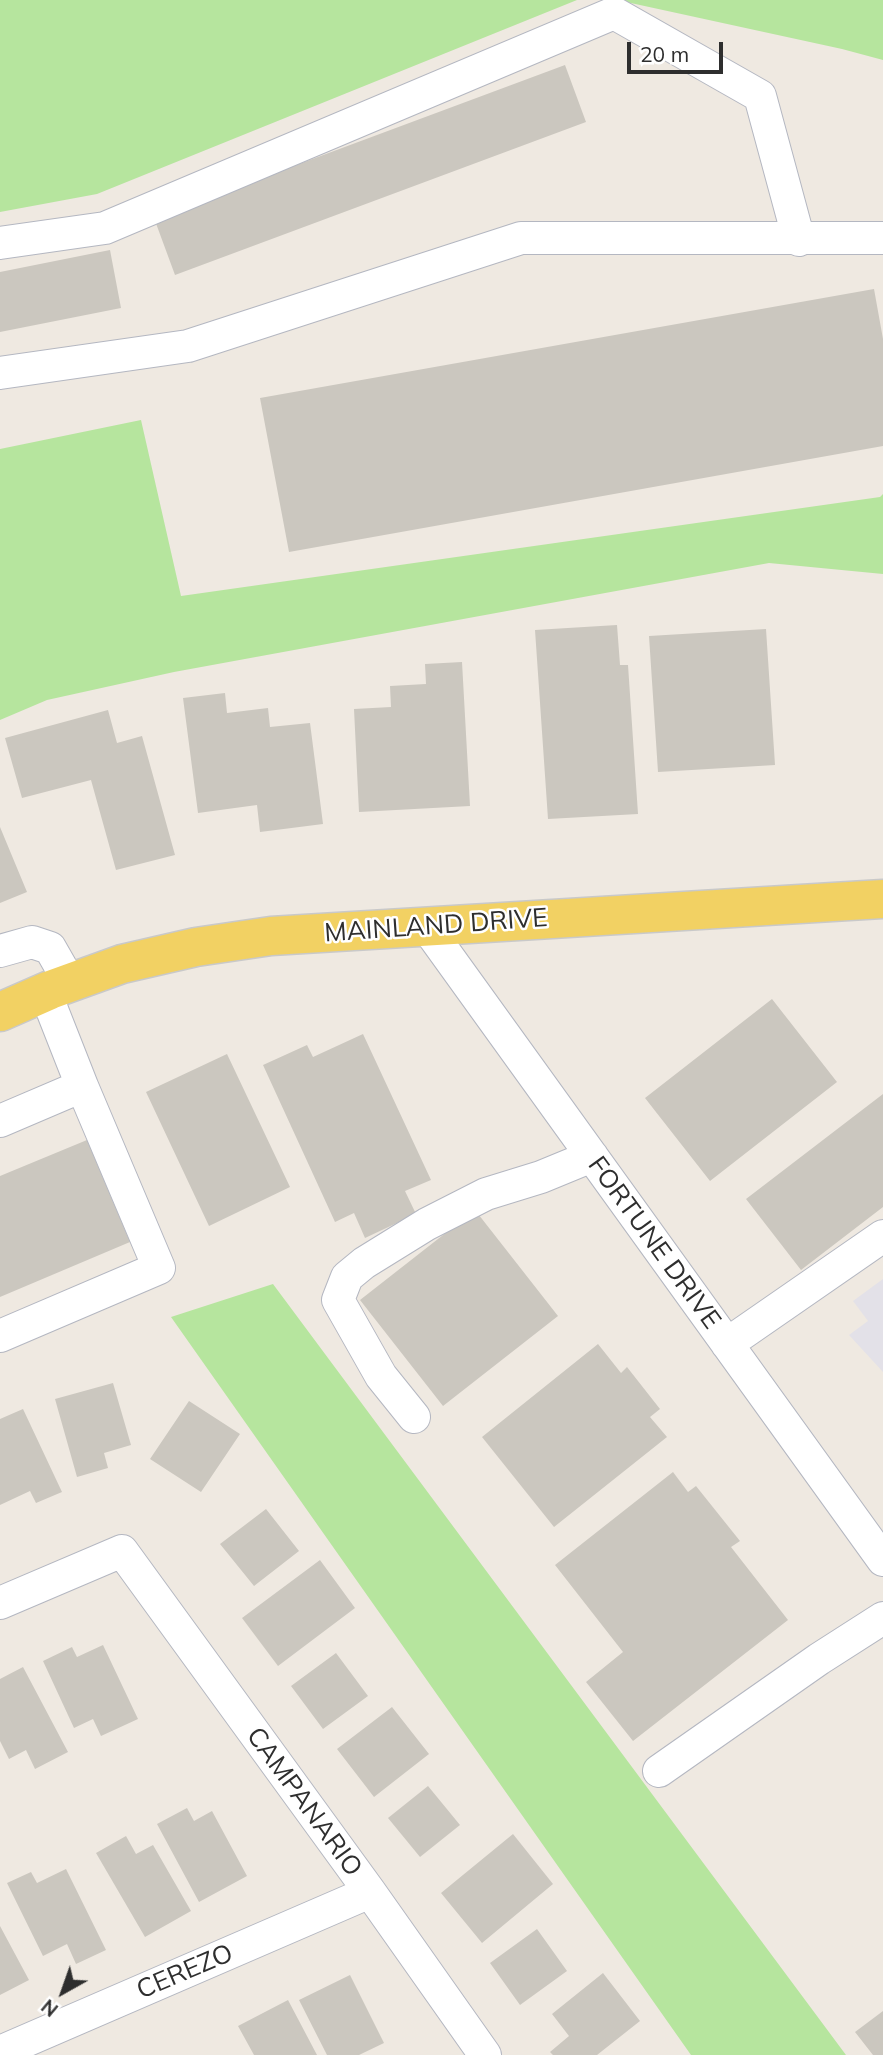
<!DOCTYPE html>
<style>
body{margin:0}
#map{position:relative;width:883px;height:2055px;overflow:hidden;background:#efe9e1;font-family:Mulish,sans-serif}
canvas{display:block}
.north{position:absolute;left:28px;top:1957px;width:70px;height:70px;-webkit-text-stroke:5px #fff;paint-order:stroke;rotate:220deg;font-size:19px;font-weight:700;line-height:28px;text-align:center;color:#2e2e2e}
.north::after{content:'';display:block;margin:auto;width:24px;height:32px;background:#2e2e2e;clip-path:polygon(50% 0,100% 100%,50% 72%,0 100%)}
.scale{position:absolute;left:627px;top:42px;width:96px;height:32px;box-sizing:border-box;border:4px solid #2e2e2e;border-top:0;padding-left:9px;font-size:21px;line-height:24px;white-space:nowrap;color:#2e2e2e;-webkit-text-stroke:5px #fff;paint-order:stroke}
</style>
<div id="map">
<canvas width="883" height="2055"></canvas>
<div class="north">N</div>
<div class="scale">20 m</div>
</div>
<script>
const g = document.querySelector('canvas').getContext('2d');
g.lineJoin = 'round';
function fillPath(path, color) { g.fillStyle = color; g.fill(path, 'evenodd'); }
const toPath = rows => new Path2D(rows.map(r => 'M' + r).join(''));
function stroke(path, color, width, dash) { g.strokeStyle = color; g.lineWidth = width; g.lineCap = dash ? 'butt' : 'round'; g.setLineDash(dash || []); g.stroke(path); }
function drawText(font, color, halo, rows, align = 'center') {
  g.font = font + ' Mulish,sans-serif'; g.lineWidth = 5; g.setLineDash([]); g.textBaseline = 'middle'; g.strokeStyle = halo; g.fillStyle = color; for (const [text, x, y, turn = 0] of rows) {
    g.save(); g.translate(x, y); g.rotate((+turn || 0) * Math.PI / 180); g.textAlign = isNaN(turn) ? turn : align; if (halo) g.strokeText(text, 0, 0); g.fillText(text, 0, 0); g.restore();
  }
}
fillPath(toPath([
 [883,1279,883,1372,849,1335,868,1321,853,1301]
]), '#e3e1e8');
fillPath(toPath([
 [0,0,577,0,97,194,0,212],
 [617,0,883,0,883,60,842,49],
 [141,420,181,596,880,497,883,494,883,574,769,563,174,672,47,700,0,720,0,449],
 [273,1284,846,2055,691,2055,171,1317]
]), '#b6e59e');
fillPath(toPath([
 [565,65,586,122,175,275,154,218],
 [110,250,121,308,0,332,0,272],
 [874,289,883,339,883,446,289,552,260,398],
 [617,625,620,665,628,665,638,814,548,819,535,630],
 [766,629,775,765,658,772,649,636],
 [462,662,470,806,359,812,354,709,391,707,390,686,426,684,425,664],
 [225,693,227,713,268,708,270,727,310,723,323,824,260,832,257,805,198,813,183,698],
 [108,710,117,743,142,736,175,855,116,870,91,780,22,798,5,738],
 [0,827,27,892,0,903],
 [772,999,837,1082,710,1181,645,1098],
 [363,1034,431,1180,405,1191,416,1214,365,1238,354,1213,335,1222,263,1065,307,1045,313,1057],
 [227,1054,290,1187,209,1226,146,1092],
 [883,1094,883,1207,801,1270,746,1199],
 [87,1140,130,1242,0,1297,0,1176],
 [475,1210,558,1316,443,1406,360,1300],
 [598,1344,621,1373,627,1367,660,1409,650,1417,667,1437,554,1527,482,1437],
 [113,1383,131,1445,104,1453,108,1468,77,1477,55,1399],
 [189,1401,240,1434,201,1492,150,1459],
 [23,1409,62,1492,36,1503,30,1491,0,1505,0,1419],
 [673,1472,688,1492,696,1486,740,1541,731,1547,788,1620,633,1741,586,1682,623,1652,555,1565],
 [266,1509,299,1551,254,1586,220,1544],
 [320,1560,355,1608,278,1666,242,1618],
 [103,1645,138,1719,101,1736,93,1719,74,1728,43,1661,72,1647,77,1657],
 [336,1653,368,1696,323,1729,291,1686],
 [23,1667,68,1752,35,1769,26,1750,9,1759,0,1741,0,1679],
 [392,1707,429,1754,374,1797,337,1749],
 [428,1786,460,1825,420,1857,388,1818],
 [187,1808,194,1821,212,1811,247,1876,199,1902,157,1824],
 [513,1834,553,1884,482,1943,441,1893],
 [126,1836,136,1854,153,1845,191,1911,145,1937,96,1853],
 [66,1869,106,1950,76,1964,67,1944,43,1956,7,1883,31,1872,37,1883],
 [0,1926,29,1980,0,1995],
 [537,1929,567,1971,520,2005,490,1963],
 [603,1973,640,2021,597,2055,553,2055,550,2052,569,2036,552,2014],
 [350,1975,384,2043,359,2055,327,2055,299,2000],
 [288,2000,317,2055,254,2055,238,2026],
 [883,2011,883,2055,873,2055,855,2032]
]), '#cbc7bf');
const minor = toPath([
 [0,243,105,228,614,13,760,96,799,240],
 [0,373,188,346,521,238,883,238],
 [426,926,883,1560],
 [0,951,32,942,50,948,70,983],
 [0,1121,82,1086,45,992],
 [0,1336,159,1268,82,1086],
 [727,1344,883,1236],
 [414,1417,381,1376,338,1300,347,1277,364,1263,427,1224,486,1194,541,1177,592,1156],
 [0,1603,122,1551,370,1892,485,2055],
 [659,1771,819,1659,883,1618],
 [0,2052,370,1892]
]);
const major = toPath([
 [0,1012,50,990,122,964,196,947,271,936,883,899]
]);
stroke(minor, '#b4b7c1', 34);
stroke(major, '#c9c9c9', 41);
stroke(minor, '#fff', 32);
stroke(major, '#f2d163', 38);
drawText('26px', '#2e2e2e', '#fff', [
 ["MAINLAND DRIVE",436,926,-4],
 ["FORTUNE DRIVE",654,1243,54],
 ["CAMPANARIO",304,1802,54],
 ["CEREZO",185,1972,-23]
]);
</script>
